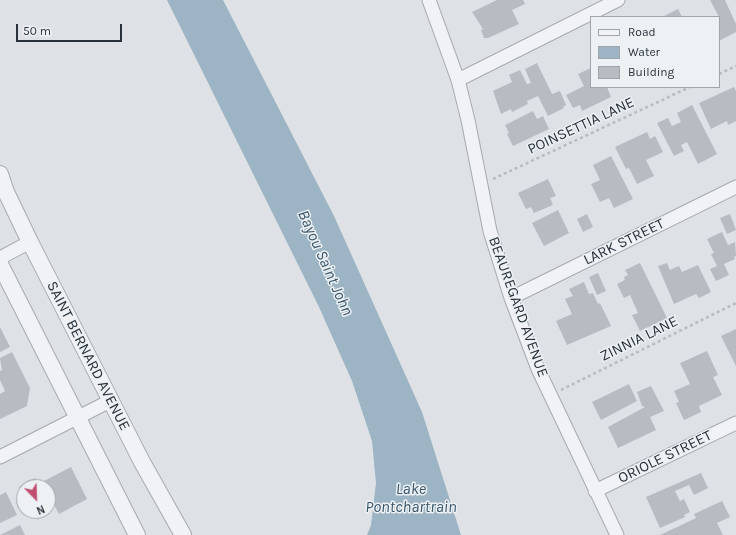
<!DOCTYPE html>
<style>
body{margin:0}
#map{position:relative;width:736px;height:535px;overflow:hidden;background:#dee2e6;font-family:Karla,sans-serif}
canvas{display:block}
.legend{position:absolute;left:590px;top:16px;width:130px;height:72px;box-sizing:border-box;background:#edf1f4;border:1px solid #9fa5aa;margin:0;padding:5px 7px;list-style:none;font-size:12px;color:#29323b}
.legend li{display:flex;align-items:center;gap:8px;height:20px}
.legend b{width:20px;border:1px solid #9fa5aa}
.north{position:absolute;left:16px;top:479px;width:40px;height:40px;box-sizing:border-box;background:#edf1f4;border:1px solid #9fa5aa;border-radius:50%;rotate:157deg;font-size:11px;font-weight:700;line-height:16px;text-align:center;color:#29323b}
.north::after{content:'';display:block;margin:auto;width:14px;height:18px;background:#c04e6f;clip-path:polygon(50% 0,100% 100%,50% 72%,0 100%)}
.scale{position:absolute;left:16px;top:24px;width:106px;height:18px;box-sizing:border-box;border:2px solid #29323b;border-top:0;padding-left:5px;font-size:12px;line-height:14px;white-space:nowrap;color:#29323b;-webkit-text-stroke:3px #edf1f4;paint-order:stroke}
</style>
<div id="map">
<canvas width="736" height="535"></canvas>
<ul class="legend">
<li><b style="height:5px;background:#f0f2f5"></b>Road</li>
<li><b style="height:11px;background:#9cb4c3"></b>Water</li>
<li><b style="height:11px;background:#b6bcc2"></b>Building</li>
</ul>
<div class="north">N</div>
<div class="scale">50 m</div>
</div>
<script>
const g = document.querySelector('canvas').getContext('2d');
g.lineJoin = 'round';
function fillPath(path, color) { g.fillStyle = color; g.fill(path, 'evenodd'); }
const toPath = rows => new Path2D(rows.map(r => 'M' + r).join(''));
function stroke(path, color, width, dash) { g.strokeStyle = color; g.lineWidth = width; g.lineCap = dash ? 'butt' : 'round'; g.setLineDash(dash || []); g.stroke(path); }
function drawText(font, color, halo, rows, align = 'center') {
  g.font = font + ' Karla,sans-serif'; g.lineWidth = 3; g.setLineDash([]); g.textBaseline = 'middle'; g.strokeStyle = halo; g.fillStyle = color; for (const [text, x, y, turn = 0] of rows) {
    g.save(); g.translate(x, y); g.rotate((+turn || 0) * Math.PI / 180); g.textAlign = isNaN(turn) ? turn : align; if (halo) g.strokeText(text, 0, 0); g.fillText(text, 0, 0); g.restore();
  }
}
fillPath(toPath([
 [167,0,223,0,334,216,422,412,461,535,367,535,371,525,376,483,372,441,352,381,319,307]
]), '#9cb4c3');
fillPath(toPath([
 [497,0,523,0,525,4,512,10,519,24,488,38,484,38,481,30,483,29,472,12],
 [710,0,725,0,736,24,736,32,719,41,719,17],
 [678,9,682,17,665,17,664,16],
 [537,63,552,94,560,91,566,105,563,107,564,108,548,116,538,96,527,101,528,104,512,112,511,109,501,114,493,91,512,82,509,75,520,70,527,84,531,83,525,69],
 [591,68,591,87,607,87,611,97,582,111,580,105,573,108,566,95,584,86,578,74],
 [734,87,736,91,736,121,728,125,727,121,711,129,699,103],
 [692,105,717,154,698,164,687,142,681,145,684,151,674,156,657,123,668,118,672,126,681,122,677,113],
 [533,111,537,119,543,116,549,129,513,146,507,134,509,133,505,125],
 [647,132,650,139,655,136,663,152,646,160,654,176,637,184,629,168,626,169,615,147],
 [611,156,633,199,614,208,609,198,600,202,591,184,600,180,593,165],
 [548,179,556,196,550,198,553,205,534,213,531,207,526,209,518,193],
 [558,210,569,233,544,246,532,223],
 [587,214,593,227,583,232,577,219],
 [730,214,736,230,727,234,720,218],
 [722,232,728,245,735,242,736,256,734,257,735,259,724,264,729,275,716,281,710,269,717,266,711,254,714,253,707,239],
 [640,263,667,318,640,331,632,315,638,313,630,295,624,298,617,284,625,280,624,277,628,275,625,270],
 [667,263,670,270,679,266,682,272,698,265,711,292,699,298,696,294,674,304,658,266],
 [598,273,606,291,597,295,589,277],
 [584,282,589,294,593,293,598,304,600,303,611,326,567,345,556,321,572,314,565,299,573,296,569,289],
 [0,327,10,347,0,352],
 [736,329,736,366,721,336],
 [707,351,718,375,713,377,722,395,699,406,701,412,684,420,676,403,679,402,674,391,690,384,680,363],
 [12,352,30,388,27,406,0,419,0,394,5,391,0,380,0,371,2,370,0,358],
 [629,384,637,401,601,420,592,402],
 [651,386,664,411,650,417,656,430,618,448,608,427,645,407,642,406,637,392],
 [71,467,87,499,59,514,48,494,48,487,24,487,24,497,19,487,35,478,39,486,42,484,42,482],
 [701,473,708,488,694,495,689,485,675,491,680,501,684,499,690,512,684,515,685,517,660,528,646,497],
 [6,492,17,515,0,523,0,495],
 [722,501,730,517,717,523,723,535,660,535,696,518,694,514],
 [31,511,46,511,34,517],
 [20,525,25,535,0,535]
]), '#b6bcc2');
const minor = toPath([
 [429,0,458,80,468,120,490,231,511,298,538,369,617,535],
 [458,80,618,0],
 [0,258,30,242],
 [511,298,736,187],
 [0,457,112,400],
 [595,491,736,423]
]);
const tertiary = toPath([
 [0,174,6,192,30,242,142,462,183,535],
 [0,264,137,535]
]);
stroke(minor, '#a4aaaf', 15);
stroke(tertiary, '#a4aaaf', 18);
stroke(toPath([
 [719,74,736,66],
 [493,179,690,87],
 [561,390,736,303]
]), '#b8bcc1', 2.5, [3, 3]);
stroke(minor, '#f0f2f5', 13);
stroke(tertiary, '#f0f2f5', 16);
drawText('15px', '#29323b', '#edf1f4', [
 ["POINSETTIA LANE",581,126,-25],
 ["LARK STREET",624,242,-26],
 ["BEAUREGARD AVENUE",518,307,70],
 ["ZINNIA LANE",639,339,-26],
 ["SAINT BERNARD AVENUE",88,356,63],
 ["ORIOLE STREET",665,457,-26]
]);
drawText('italic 16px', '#37556a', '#edf1f4', [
 ["Bayou Saint John",325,263,66],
 ["Lake",411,489],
 ["Pontchartrain",411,507]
]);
</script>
